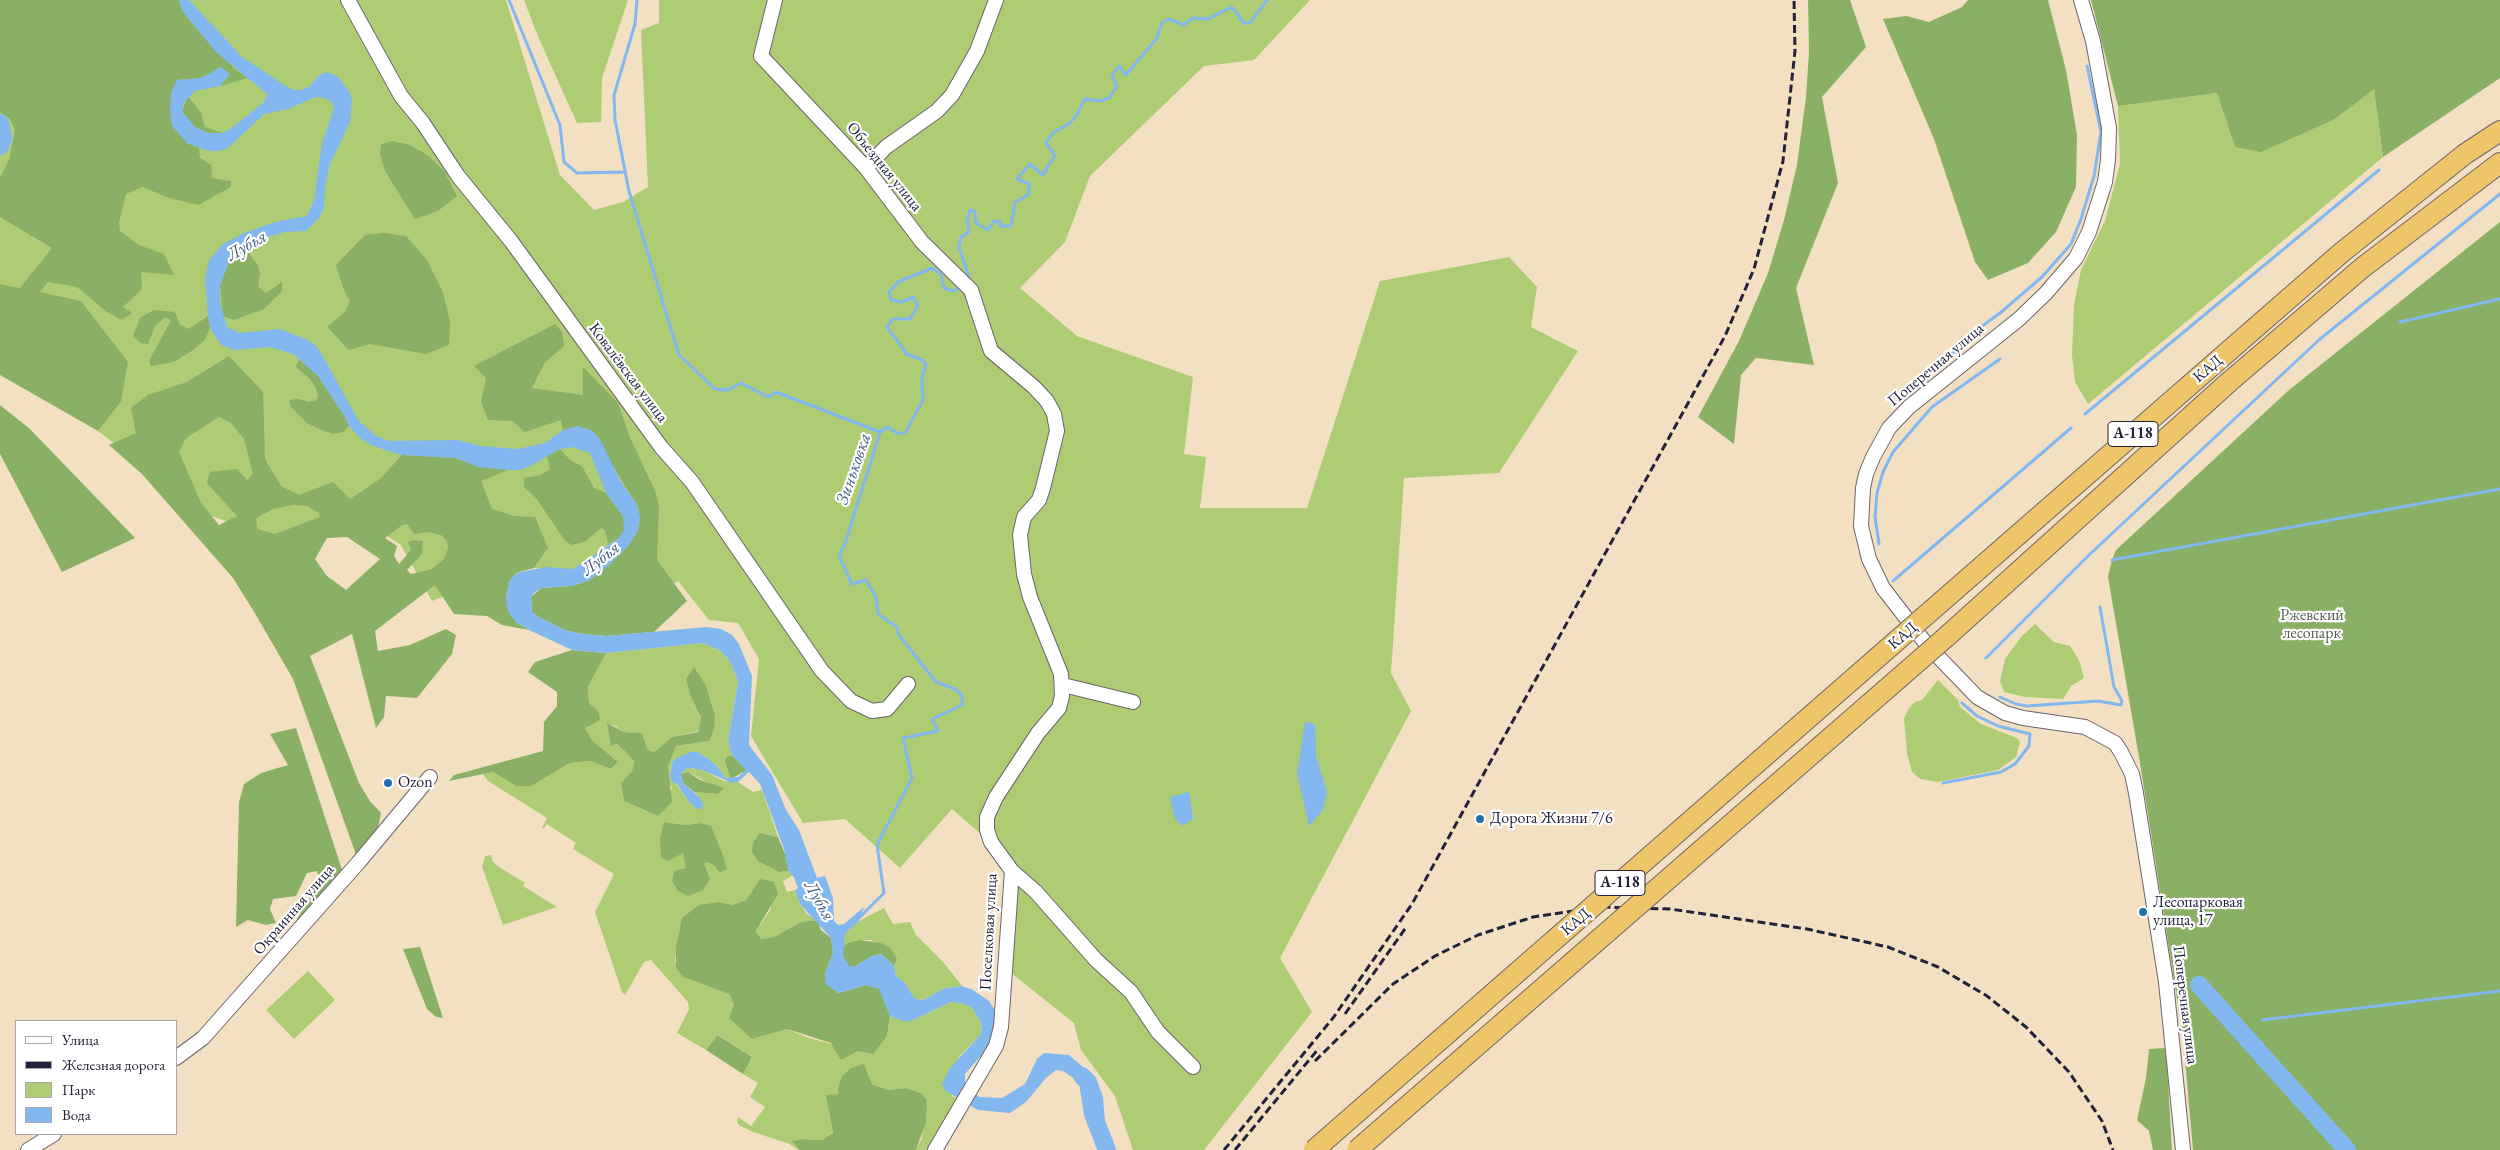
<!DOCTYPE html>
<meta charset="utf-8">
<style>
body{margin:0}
#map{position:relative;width:2500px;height:1150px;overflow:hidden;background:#f3e0c3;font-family:"EB Garamond",serif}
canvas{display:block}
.legend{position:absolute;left:15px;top:1020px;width:162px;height:115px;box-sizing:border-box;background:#fff;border:1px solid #a7a7b1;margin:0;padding:6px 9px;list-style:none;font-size:15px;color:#22223b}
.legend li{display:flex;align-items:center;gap:10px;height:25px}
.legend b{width:25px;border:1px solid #a7a7b1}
</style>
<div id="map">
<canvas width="2500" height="1150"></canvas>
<ul class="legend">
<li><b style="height:6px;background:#fff"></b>Улица</li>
<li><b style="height:6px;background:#22223b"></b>Железная дорога</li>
<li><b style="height:14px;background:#aecc73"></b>Парк</li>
<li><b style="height:14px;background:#82b7f0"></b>Вода</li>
</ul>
</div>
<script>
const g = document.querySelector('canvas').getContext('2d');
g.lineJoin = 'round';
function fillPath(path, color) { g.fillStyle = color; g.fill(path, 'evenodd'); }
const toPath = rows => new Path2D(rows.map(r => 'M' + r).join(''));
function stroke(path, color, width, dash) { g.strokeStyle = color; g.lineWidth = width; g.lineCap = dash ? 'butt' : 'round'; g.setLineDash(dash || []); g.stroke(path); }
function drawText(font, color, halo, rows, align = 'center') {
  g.font = font + ' "EB Garamond",serif'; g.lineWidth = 4.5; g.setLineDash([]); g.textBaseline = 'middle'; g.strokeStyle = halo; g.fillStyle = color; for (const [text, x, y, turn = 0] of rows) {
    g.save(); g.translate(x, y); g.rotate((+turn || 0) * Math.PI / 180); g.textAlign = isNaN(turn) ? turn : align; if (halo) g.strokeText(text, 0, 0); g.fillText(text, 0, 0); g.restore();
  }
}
fillPath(toPath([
 [0,0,506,0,560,175,594,210,623,202,648,187,641,30,659,23,659,0,1310,0,1254,60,1204,66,1090,176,1065,242,1020,288,1077,336,1193,377,1184,454,1206,457,1200,508,1307,508,1380,281,1509,257,1537,287,1531,327,1578,351,1499,473,1404,478,1391,673,1411,711,1280,958,1312,1012,1204,1150,1133,1150,1115,1096,1081,1050,1074,1023,1011,973,1019,867,952,809,900,868,845,819,803,823,751,736,759,659,738,623,709,620,678,581,625,618,568,569,534,568,541,558,432,601,401,545,349,511,271,537,206,514,98,431,121,402,81,301,0,284],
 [524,0,628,0,602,78,601,122,577,123,539,39],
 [2374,88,2383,157,2088,404,2075,382,2072,355,2074,305,2081,270,2105,221,2120,164,2118,106,2217,93,2235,147,2335,119],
 [2035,624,2054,642,2070,646,2079,660,2084,678,2071,686,2063,699,2025,697,2004,692,2000,681,2005,659,2021,637],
 [703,643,721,651,731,663,738,682,728,741,732,755,726,757,725,762,731,779,726,778,714,763,698,752,673,760,670,775,689,802,697,809,702,809,700,798,694,792,718,794,708,783,688,772,681,774,686,769,692,768,705,771,724,781,738,782,753,792,762,790,778,837,760,833,779,872,788,871,793,875,783,881,787,892,795,890,800,904,807,914,817,920,801,922,774,937,761,939,756,931,771,909,760,879,746,900,732,905,719,902,680,927,675,961,683,977,729,994,752,1039,787,1029,809,1038,858,1051,887,1036,890,1016,903,1021,911,1021,951,1002,965,1004,973,1009,982,1025,981,1034,958,1058,952,1096,956,1098,933,1150,916,1150,922,1138,927,1100,921,1093,906,1088,888,1090,872,1084,864,1064,839,1094,829,1113,833,1133,822,1140,802,1139,793,1141,798,1150,790,1144,753,1132,739,1125,737,1122,738,1117,751,1126,765,1107,750,1097,758,1083,743,1074,752,1057,719,1035,706,1050,677,1033,689,1009,688,1002,651,960,644,962,625,995,622,992,595,912,614,874,573,849,576,843,547,824,543,829,542,828,547,818,488,781,483,774,493,772,516,786,528,787,570,763,590,761,612,769,618,762,592,740,585,728,598,711,589,703,588,687,606,653],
 [694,668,709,741,676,746,668,767,668,780,672,788,658,816,624,801,621,783,632,771,634,761,627,752,612,742,608,724,615,726,624,732,642,733,648,750,654,752,672,737,698,731,701,719,690,695,686,679],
 [664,822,686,825,700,823,710,826,723,855,715,866,707,862,672,881,687,869,683,853],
 [1938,680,1958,700,1960,707,1981,724,2017,738,2020,742,2016,757,1998,770,1938,782,1920,779,1912,772,1907,754,1904,718,1909,708,1915,702,1922,700],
 [491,855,493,862,499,867,525,883,523,886,557,907,503,925,482,867,485,856],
 [884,908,893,924,910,922,916,935,944,963,962,986,942,989,924,1000,915,999,904,982,896,976,894,966,897,959,871,940,860,940,849,943,843,947,845,934,859,921],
 [308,971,335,1000,294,1039,266,1010]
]), '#aecc73');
fillPath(toPath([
 [0,0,179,0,182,11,235,69,248,78,220,86,230,74,221,68,201,78,177,80,187,143,199,148,200,158,211,165,212,170,211,178,231,181,231,187,198,205,166,197,143,187,126,194,119,222,120,231,139,245,164,254,174,275,141,272,142,289,123,307,132,313,122,320,107,312,77,287,48,282,40,292,81,301,128,362,121,402,98,431,0,375,0,284,20,288,52,248,0,217,0,178,9,160,15,130,10,119,0,112],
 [1808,0,1850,0,1866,47,1822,97,1838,183,1796,288,1814,365,1756,358,1741,375,1734,444,1698,417,1739,341,1768,273,1784,220,1797,165,1806,97,1809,52],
 [1968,0,2048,0,2066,70,2077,135,2076,187,2056,232,2028,263,1988,280,1975,262,1934,139,1883,19,1906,16,1929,22,1962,7],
 [2091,0,2500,0,2500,78,2383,157,2374,89,2335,119,2261,152,2235,147,2217,93,2118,106],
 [188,96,201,113,205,127,222,133,208,133,195,127,182,111],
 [393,141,410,145,429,156,444,171,457,196,438,211,415,219,385,171,380,153,381,144],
 [2500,222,2500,1150,2193,1150,2183,1037,2140,763,2108,577,2112,560,2116,550,2289,390],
 [384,233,406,236,427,260,443,292,450,322,449,345,426,354,370,344,349,350,327,327,345,312,350,301,343,288,336,265,365,235],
 [245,248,257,264,260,273,258,287,266,293,282,282,282,291,264,309,234,320,223,316,220,286,229,261],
 [154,310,175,312,180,325,189,329,208,316,210,328,205,340,193,350,174,362,151,366,149,361,171,320,165,317,155,326,148,344,140,343,133,336,140,318],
 [555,324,562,332,564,346,545,362,532,388,583,395,583,367,618,403,629,435,655,491,659,506,657,560,687,601,654,632,607,636,584,634,567,631,540,618,532,612,531,597,541,588,572,586,590,580,607,567,629,545,638,530,640,517,637,505,611,463,578,426,563,430,561,420,525,432,512,421,488,420,481,402,486,378,474,366],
 [229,356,263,392,265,459,281,486,299,495,333,482,350,499,380,479,402,455,456,458,478,466,508,470,481,481,492,509,514,516,535,517,548,548,534,568,516,573,509,582,506,599,516,622,529,630,502,625,487,616,454,614,435,585,375,631,378,651,410,645,446,629,456,635,452,654,417,698,386,696,384,717,376,728,352,634,310,656,359,783,370,801,381,813,377,832,358,860,293,679,256,615,233,578,142,474,109,445,136,433,131,408,148,395,187,382],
 [219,417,231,423,244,439,253,474,247,480,237,469,210,472,207,483,237,516,219,525,201,503,179,452,186,438],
 [293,505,307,506,319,513,320,517,275,534,257,529,256,518,273,509],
 [407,524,414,534,428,532,441,535,447,541,448,548,444,559,432,569,411,574,407,570,422,554,423,541,413,540,408,542,411,550,399,564,394,556,397,546,385,538,402,525],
 [347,537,380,559,346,590,327,576,315,559,327,538],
 [300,359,318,376,344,415,349,426,343,432,333,434,319,429,307,423,291,407,289,400,298,399,309,402,316,400,318,396,316,388,310,379,295,366],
 [0,405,30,429,135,538,62,572,0,454],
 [560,449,570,460,582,466,594,488,606,493,623,516,625,530,619,538,608,544,605,530,601,528,586,541,572,545,565,541,536,498,524,487,524,478,541,475,550,469,547,456],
 [572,650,606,653,588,687,589,703,598,711,600,720,585,728,592,740,618,762,611,769,590,761,570,763,529,787,516,786,493,772,449,781,454,775,543,751,544,722,557,706,557,692,528,672,535,662],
 [694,667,706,686,715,716,714,729,709,741,676,746,668,767,672,802,658,816,624,801,621,783,632,771,634,761,626,752,616,744,611,746,607,723,624,732,642,733,648,750,654,752,672,737,698,732,701,718,690,695,686,679],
 [296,728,343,873,296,928,297,919,320,881,317,871,307,873,296,896,273,899,270,909,276,923,266,925,248,920,236,927,239,802,244,784,261,773,288,765,270,734],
 [732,755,747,770,731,779,725,762,726,757],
 [688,772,700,780,724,788,718,794,694,792,683,783,681,774],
 [664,822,686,825,700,823,711,826,723,855,727,869,720,873,715,866,707,862,704,864,710,879,703,890,688,896,678,891,672,881,674,871,686,868,683,853,668,861,661,857,660,839],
 [760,833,778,837,788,861,788,871,779,872,758,861,752,852,753,843],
 [760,879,774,882,778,894,756,931,761,939,774,937,801,922,817,920,821,930,831,938,833,953,825,974,838,993,866,985,880,989,890,1016,887,1036,873,1054,858,1051,841,1060,831,1043,787,1029,752,1039,729,1018,734,1005,729,994,683,977,676,968,676,947,682,918,699,905,719,902,732,905,746,900],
 [860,940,881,943,890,948,897,959,894,966,881,954,872,956,854,967,849,966,843,957,843,947,848,943],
 [420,947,443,1018,436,1017,427,1009,403,949],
 [718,1035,752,1057,743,1074,706,1050],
 [2166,1048,2172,1150,2153,1150,2149,1131,2137,1120,2146,1078,2149,1049],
 [864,1064,872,1084,888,1090,906,1088,921,1093,927,1100,926,1122,916,1150,799,1150,792,1141,802,1139,822,1140,833,1133,826,1095,839,1094,838,1089,842,1076,851,1068]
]), '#8ab065');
fillPath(toPath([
 [179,0,189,0,242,57,284,85,294,90,302,90,310,86,318,76,327,72,337,76,349,91,352,100,350,122,330,164,325,186,324,208,319,218,306,231,285,232,271,236,252,244,236,254,229,261,220,286,220,302,227,327,240,333,280,329,308,340,317,347,325,360,358,420,376,436,389,441,457,440,481,446,517,449,545,443,563,430,578,426,593,431,601,441,620,480,637,505,640,517,638,530,629,545,607,567,590,580,572,586,541,588,534,593,531,597,532,612,540,618,567,631,584,634,607,636,706,627,721,629,732,635,739,644,752,676,749,745,772,775,786,810,799,830,817,878,825,876,833,898,834,921,838,925,844,924,864,907,859,921,845,934,843,956,849,966,854,967,872,956,881,954,894,966,896,976,904,982,915,999,924,1000,942,989,962,986,973,990,989,1001,998,1015,992,1043,965,1074,965,1084,979,1097,1002,1098,1025,1084,1037,1059,1044,1053,1069,1055,1096,1078,1103,1097,1105,1123,1113,1150,1102,1150,1094,1134,1092,1099,1085,1086,1063,1071,1056,1070,1046,1078,1026,1102,1010,1113,978,1110,946,1091,942,1084,950,1068,981,1034,982,1025,973,1009,965,1004,951,1002,911,1021,903,1021,890,1016,879,989,866,985,838,993,826,984,825,974,833,953,831,938,800,904,795,890,798,888,794,877,788,871,784,849,760,784,749,772,738,782,732,783,705,771,692,768,686,769,681,774,683,783,700,798,703,804,702,809,697,809,689,802,677,784,672,782,670,775,673,760,690,752,698,752,714,763,726,778,738,777,746,770,732,755,728,741,738,682,731,663,721,651,703,643,606,653,572,650,529,630,516,622,508,612,506,599,509,582,516,573,546,567,573,569,619,538,624,530,623,516,606,493,590,453,572,447,560,449,534,464,520,470,508,470,478,467,456,458,402,455,388,451,371,445,359,437,349,426,344,415,318,376,293,354,270,347,235,350,221,345,210,328,208,316,205,279,209,260,223,244,244,233,275,222,307,216,314,200,322,143,334,108,332,102,324,98,316,97,288,109,264,114,228,148,219,151,208,151,187,143,172,126,170,112,171,92,177,80,201,78,221,67,230,74,220,86,195,91,183,104,182,111,195,127,208,133,222,133,229,130,264,102,267,94,216,52,182,11],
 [1305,722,1315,724,1316,756,1327,792,1323,810,1309,826,1297,774],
 [1189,792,1193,819,1183,826,1175,819,1170,797]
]), '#82b7f0');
stroke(toPath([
 [509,0,560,125,564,162,577,173,625,172],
 [637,0,635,24,614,95,615,120,629,191,679,355,715,389,728,390,741,383,769,397,776,392,880,432],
 [967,280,969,277,959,247,961,237,969,232,967,221,970,210,975,212,976,223,988,230,994,221,1001,222,1000,226,1011,226,1015,202,1028,195,1030,184,1017,179,1030,164,1043,175,1055,155,1046,143,1054,132,1069,124,1076,116,1085,99,1100,101,1109,98,1117,86,1112,76,1119,66,1126,75,1157,38,1162,23,1169,19,1184,25,1193,18,1208,19,1232,7,1244,23,1250,23,1267,0],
 [2400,322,2500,299],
 [1920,379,1958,349,1967,337,2000,313,2042,277,2071,244,2081,219,2094,176,2101,132,2087,66],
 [2085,414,2379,170],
 [1879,544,1875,517,1877,493,1883,472,1893,452,1932,407,2000,359],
 [2112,560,2500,489],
 [1893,581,2071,428],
 [1986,658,2089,555,2320,339,2500,194],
 [2000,697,2016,704,2027,706,2098,701,2121,705,2122,701,2114,687,2100,607],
 [1943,783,2001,772,2015,764,2029,746,2030,734,1998,726,1977,716,1962,703],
 [859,918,884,893,877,845,912,778,903,738,938,731,932,719,962,705,962,695,955,689,936,682,899,635,897,627,878,614,876,597,866,580,852,584,839,556,846,541,880,432,887,427,897,433,905,433,923,400,922,378,926,364,922,360,907,354,887,327,892,319,910,319,918,306,914,297,902,302,891,300,889,292,898,282,932,268,941,274,944,288,954,291,962,287],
 [2262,1020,2500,991]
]), '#82b7f0', 3);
stroke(toPath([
 [0,123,3,138,0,146],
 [2199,985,2347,1150],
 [1082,1076,1088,1082,1093,1114,1107,1150]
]), '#82b7f0', 18);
const minor = toPath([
 [348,0,401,96,423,123,458,176,511,241,661,447,692,482,822,671,851,701,872,711,887,709,908,684],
 [775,0,761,56,866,168,922,242,971,290,991,351,1034,387,1047,401,1054,414,1057,431,1043,488,1039,500,1024,517,1020,535,1024,574,1030,597,1061,674,1062,696,1059,708,1038,733,996,797,987,817,987,830,991,842,1012,871,1036,892,1096,960,1131,992,1158,1032,1193,1067],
 [2081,0,2093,41,2109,128,2108,160,2105,182,2089,232,2076,258,2046,293,2019,319,1909,407,1889,428,1873,457,1866,474,1863,488,1861,526,1869,559,1883,588,1927,645,1977,697,2005,713,2023,718,2085,727,2115,743,2121,752,2132,774,2136,793,2166,982,2183,1150],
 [866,168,886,147,937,111,952,95,977,51,996,0],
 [1063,685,1133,702],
 [176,1058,203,1038,358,863,430,777],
 [28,1150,54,1134],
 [935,1150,996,1046,1001,1027,1012,871]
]);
const highway = toPath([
 [1925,616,2341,253,2465,154,2500,131],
 [1945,638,2229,382,2362,268,2500,163]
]);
stroke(minor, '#6b646b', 16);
stroke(highway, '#6b646b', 22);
stroke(minor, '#fff', 14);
stroke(highway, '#eec569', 20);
stroke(toPath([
 [1345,1014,1407,926],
 [1315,1061,1393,984,1435,956,1478,935,1533,917,1599,907,1670,909,1807,929,1888,947,1938,967,1987,996,2026,1027,2069,1072,2102,1121,2113,1150],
 [1224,1150,1333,1018,1412,904,1725,336,1754,269,1783,161,1795,51,1794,0],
 [1235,1150,1319,1048]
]), '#22223b', 3, [8, 4]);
const highwayBridge = toPath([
 [1314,1150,1925,616],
 [1357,1150,1945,638]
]);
stroke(highwayBridge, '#6b646b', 22, []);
stroke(highwayBridge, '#eec569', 20);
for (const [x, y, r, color] of [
 [388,783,5,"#1f6fb2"],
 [1480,819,5,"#1f6fb2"],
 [2143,912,5,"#1f6fb2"]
]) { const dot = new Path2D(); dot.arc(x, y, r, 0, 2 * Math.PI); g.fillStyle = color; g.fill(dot); stroke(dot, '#fff', 2); }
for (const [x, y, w] of [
 [2133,434,50],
 [1620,883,50]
]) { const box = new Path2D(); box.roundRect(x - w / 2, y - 12.5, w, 25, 4); g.fillStyle = '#fff'; g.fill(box); stroke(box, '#22223b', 1); }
drawText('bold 15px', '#22223b', null, [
 ["А-118",2133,434],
 ["А-118",1620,883]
]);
drawText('16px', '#22223b', '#fff', [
 ["Объездная улица",884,167,51],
 ["Поперечная улица",1936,365,-40],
 ["КАД",2208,369,-41],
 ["Ковалёвская улица",628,373,53],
 ["КАД",1903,636,-41],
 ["Окраинная улица",294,910,-49],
 ["КАД",1576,922,-41],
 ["Поселковая улица",989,932,-87],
 ["Поперечная улица",2185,1005,83]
]);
drawText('16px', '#535e4f', '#fff', [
 ["Ржевский",2312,616],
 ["лесопарк",2312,634]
]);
drawText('16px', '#22223b', '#fff', [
 ["Ozon",398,783],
 ["Дорога Жизни 7/6",1490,819],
 ["Лесопарковая",2153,903],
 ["улица, 17",2153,921]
], 'left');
drawText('italic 18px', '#485e83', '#fff', [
 ["Лубья",247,246,-30],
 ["Зиньковка",854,469,-71],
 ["Лубья",601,559,-38],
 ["Лубья",819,901,60]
]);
</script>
